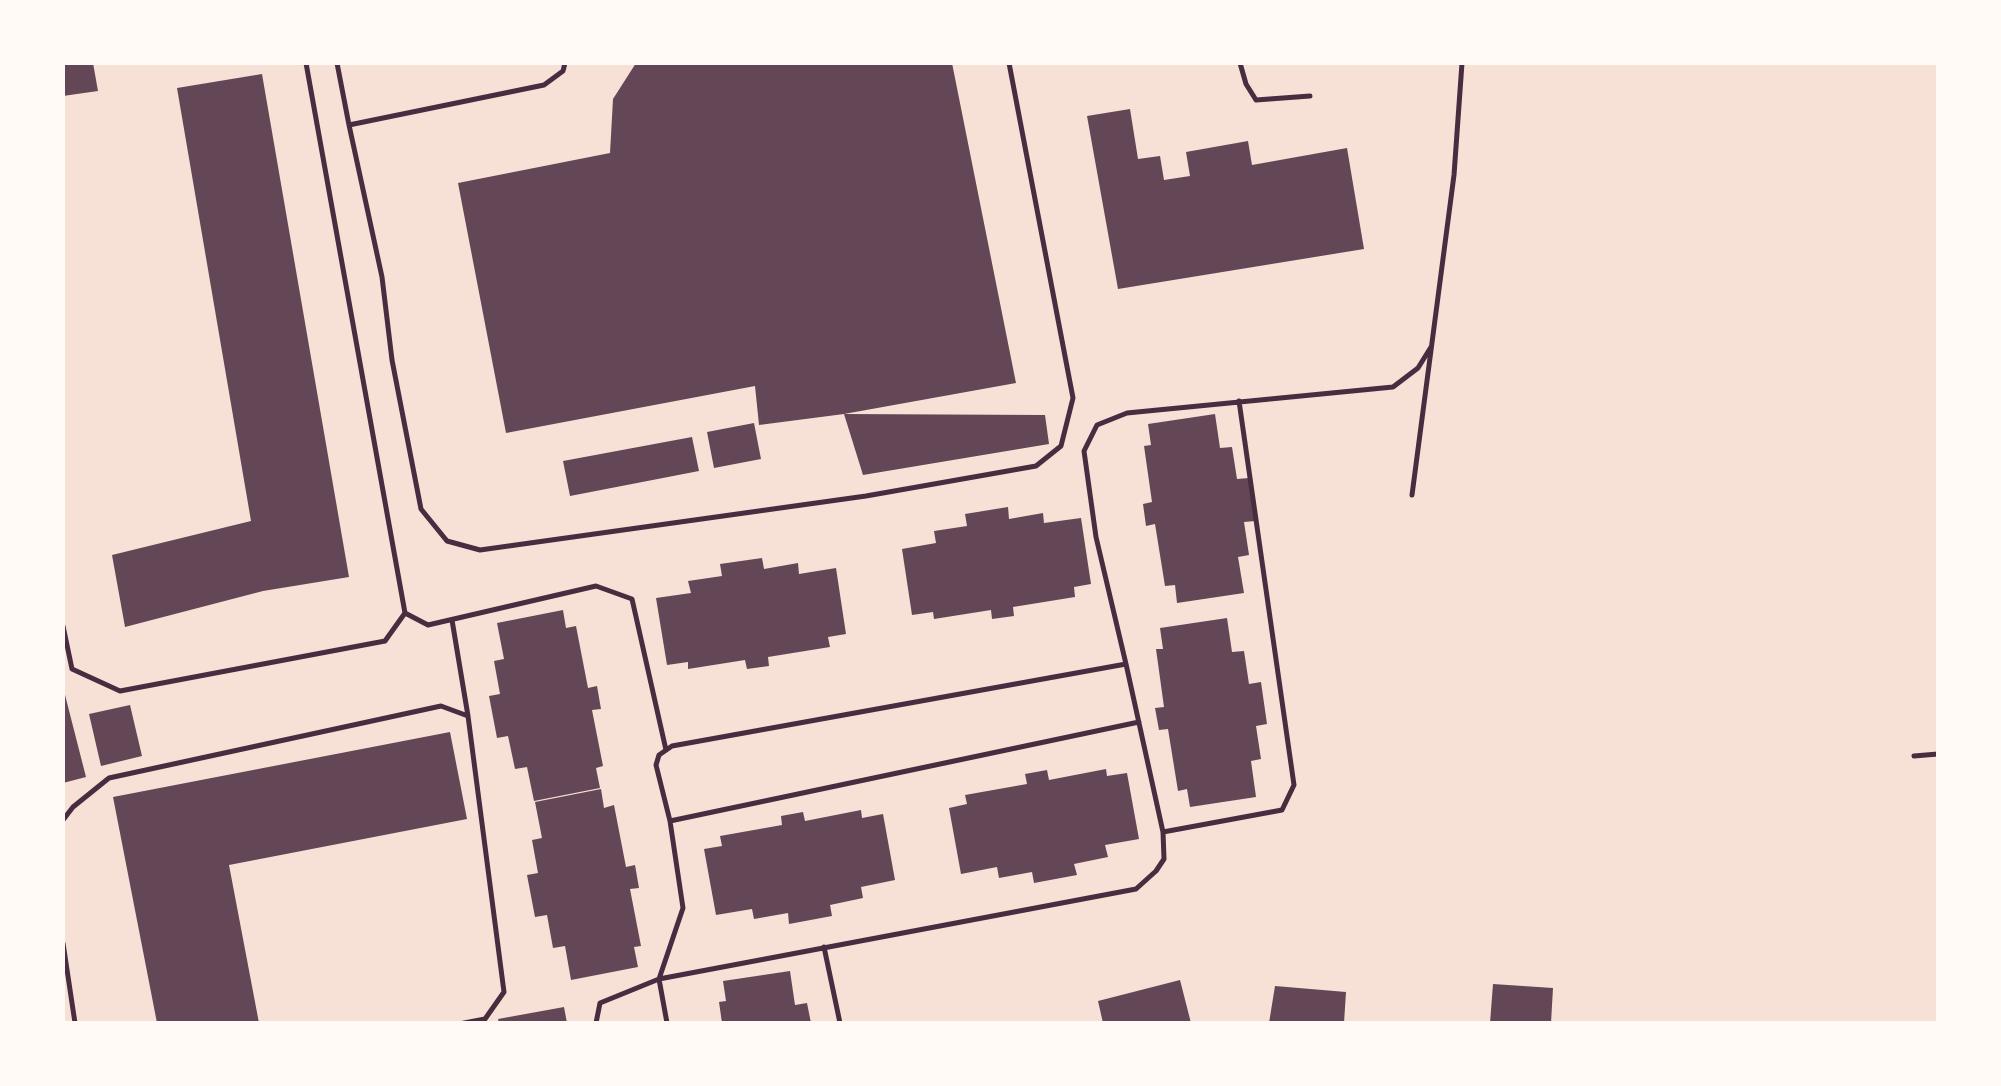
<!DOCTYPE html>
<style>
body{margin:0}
#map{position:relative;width:2001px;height:1086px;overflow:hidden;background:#f7e1d7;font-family:"Work Sans",sans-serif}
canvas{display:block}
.frame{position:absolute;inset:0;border:65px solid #fffaf5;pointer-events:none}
</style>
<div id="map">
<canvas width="2001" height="1086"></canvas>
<div class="frame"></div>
</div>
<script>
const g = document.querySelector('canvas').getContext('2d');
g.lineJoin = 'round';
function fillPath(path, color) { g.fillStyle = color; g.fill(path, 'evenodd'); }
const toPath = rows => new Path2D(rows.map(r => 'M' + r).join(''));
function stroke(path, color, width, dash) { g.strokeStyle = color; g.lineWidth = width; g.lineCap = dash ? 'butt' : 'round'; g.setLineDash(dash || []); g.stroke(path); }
fillPath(toPath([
 [63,63,93,63,98,91,63,96],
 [636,63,952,63,1016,383,844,414,759,425,755,386,506,433,458,183,610,153,613,99],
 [262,74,349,577,263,591,125,627,112,555,251,521,177,88],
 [1130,109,1138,159,1160,156,1164,180,1190,176,1186,152,1248,141,1252,165,1347,148,1364,249,1118,289,1087,116],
 [844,414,1045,415,1049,444,863,475],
 [1215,414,1220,448,1232,447,1237,479,1249,478,1255,521,1244,522,1249,555,1238,557,1244,593,1177,603,1175,585,1165,586,1155,524,1146,526,1143,504,1152,502,1144,446,1151,445,1148,424],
 [754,423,761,459,714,468,707,432],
 [692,437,699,471,570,496,563,461],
 [1008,507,1009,519,1043,513,1044,523,1081,518,1091,584,1074,587,1075,597,1013,607,1014,616,992,619,991,610,934,619,933,612,912,615,902,549,936,543,934,531,967,526,965,514],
 [762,558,764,569,798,563,799,574,836,568,846,634,828,637,830,647,768,657,769,666,747,669,745,660,688,669,688,662,667,665,656,598,691,593,688,581,722,576,720,564],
 [563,610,566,628,576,626,588,688,597,686,601,709,592,710,603,766,596,768,600,788,534,801,527,767,515,769,508,736,497,738,489,696,500,694,494,661,504,659,497,623],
 [1227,618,1232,652,1244,651,1249,684,1261,682,1267,724,1256,726,1261,759,1251,761,1256,797,1190,807,1187,789,1178,791,1168,729,1159,730,1155,708,1164,707,1156,649,1163,649,1160,628],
 [63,687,86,777,63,783],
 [130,705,142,756,101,766,89,714],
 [450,732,467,819,229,865,259,1023,157,1023,113,797],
 [1106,769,1107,776,1127,773,1139,839,1105,845,1108,857,1074,864,1077,875,1034,883,1032,872,999,878,997,867,961,874,949,808,967,804,965,795,1027,784,1025,774,1047,770,1049,780],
 [601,789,604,808,614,805,626,867,635,865,639,888,630,889,641,946,634,947,638,967,571,980,565,946,553,948,547,915,535,917,527,875,538,873,532,840,542,838,535,802],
 [861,810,862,818,883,814,895,880,861,887,863,898,830,905,832,916,789,924,788,913,754,919,752,909,716,915,704,849,722,846,720,836,782,825,781,816,803,812,805,821],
 [790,971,795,1005,807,1003,811,1023,722,1023,719,1002,726,1001,723,981],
 [1180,980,1191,1023,1103,1023,1098,1001],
 [1493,984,1553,988,1551,1023,1490,1023],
 [1275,986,1346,992,1344,1023,1269,1023],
 [564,1007,567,1023,499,1023,498,1019]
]), '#644757');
stroke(toPath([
 [337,63,349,125,544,85,563,71,565,63],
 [1240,63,1246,84,1256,100,1310,96],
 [349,125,382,277,392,360,421,509,447,541,480,550,866,496,1036,466,1061,446,1073,398,1009,63],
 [1412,495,1454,175,1462,63],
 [405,613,428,625,596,586,632,599,666,750],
 [452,620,468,716],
 [63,626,72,669,120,691,385,641,405,613,306,63],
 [1914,756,1938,754],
 [63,820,73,807,109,778,441,706,468,716,504,992,485,1019,464,1023],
 [670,821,1139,722],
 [1163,832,1282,810,1294,785,1239,401],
 [63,943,75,1023],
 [824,947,840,1023],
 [596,1023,600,1003,659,979,1136,889,1156,871,1164,859,1163,832,1126,664,1096,537,1084,451,1097,425,1127,413,1393,387,1418,368,1431,347],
 [667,1023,659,979,683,908,670,821,656,765,659,755,672,746,1126,664]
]), '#4a2c40', 5);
</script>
